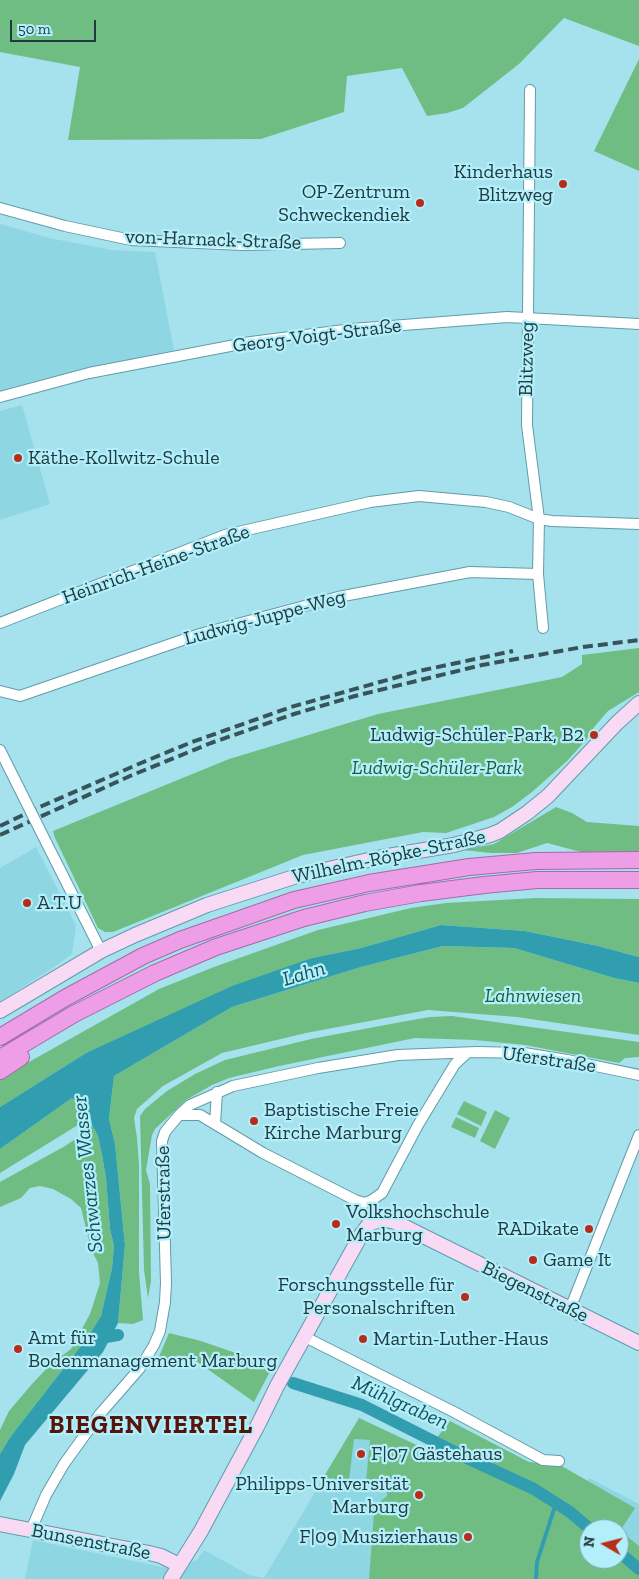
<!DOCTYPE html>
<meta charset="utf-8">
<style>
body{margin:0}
#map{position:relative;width:639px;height:1579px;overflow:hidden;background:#a5e2ee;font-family:"Zilla Slab",serif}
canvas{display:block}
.north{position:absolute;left:579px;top:1519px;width:50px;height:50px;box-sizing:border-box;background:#b2effb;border:1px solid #78a7b0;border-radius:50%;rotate:278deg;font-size:14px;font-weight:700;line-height:20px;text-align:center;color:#213a3f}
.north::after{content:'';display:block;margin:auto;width:18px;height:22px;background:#b82c1a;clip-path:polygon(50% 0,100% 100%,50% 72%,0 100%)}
.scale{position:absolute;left:10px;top:20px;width:86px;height:22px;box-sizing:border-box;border:2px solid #213a3f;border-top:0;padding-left:6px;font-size:15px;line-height:18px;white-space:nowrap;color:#213a3f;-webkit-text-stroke:4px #b2effb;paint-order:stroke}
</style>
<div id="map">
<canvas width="639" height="1579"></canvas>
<div class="north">N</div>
<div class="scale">50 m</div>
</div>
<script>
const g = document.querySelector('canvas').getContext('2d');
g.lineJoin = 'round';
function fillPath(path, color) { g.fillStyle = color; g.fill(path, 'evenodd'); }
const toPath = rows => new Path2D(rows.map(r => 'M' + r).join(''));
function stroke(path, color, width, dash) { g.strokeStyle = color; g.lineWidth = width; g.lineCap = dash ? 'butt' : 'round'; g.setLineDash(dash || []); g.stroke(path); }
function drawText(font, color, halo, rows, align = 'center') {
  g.font = font + ' "Zilla Slab",serif'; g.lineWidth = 4.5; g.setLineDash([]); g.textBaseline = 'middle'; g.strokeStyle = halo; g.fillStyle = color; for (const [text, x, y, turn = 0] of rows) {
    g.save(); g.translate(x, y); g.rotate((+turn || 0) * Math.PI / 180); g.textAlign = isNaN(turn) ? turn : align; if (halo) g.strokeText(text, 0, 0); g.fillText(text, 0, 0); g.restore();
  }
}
fillPath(toPath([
 [0,224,49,238,112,250,155,252,174,350,38,381,0,392],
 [22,405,50,504,0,520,0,411],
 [36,847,76,925,72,954,57,965,0,1002,0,868],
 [359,1418,533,1499,568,1518,589,1478,639,1504,639,1579,25,1579,33,1540,167,1568,197,1560,204,1550,249,1575,264,1578],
 [589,1529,619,1529,619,1559,589,1559]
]), '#8fd6e3');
fillPath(toPath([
 [0,0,639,0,639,46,564,18,519,64,463,108,447,113,427,116,402,68,347,76,344,112,261,139,68,140,80,67,0,52],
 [639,59,639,171,594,151],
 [639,648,639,692,608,711,595,726,586,740,567,761,532,792,512,807,494,817,446,833,423,832,303,855,113,932,105,932,98,928,55,838,53,831,229,759,378,714,562,677,582,664,582,655],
 [556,807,572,813,587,822,639,826,639,852,581,852,547,843,517,853,491,853,463,850,494,844],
 [535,898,639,899,639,957,598,946,525,931,441,925,361,948,312,958,86,1053,0,1107,0,1079,4,1076,159,989,214,967,318,930,411,908,446,903],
 [443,946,514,948,614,978,639,983,639,1035,517,1017,428,1010,306,1033,222,1053,163,1086,137,1109,134,1118,137,1138,139,1165,139,1272,143,1320,133,1324,118,1323,125,1245,115,1144,109,1119,114,1076,232,1007,361,967],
 [452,1016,639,1042,639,1057,625,1058,619,1063,525,1045,475,1040,415,1038,279,1066,229,1078,212,1085,186,1100,155,1129,152,1135,146,1170,150,1184,151,1281,148,1298,144,1270,140,1116,145,1109,167,1091,195,1074,225,1060,311,1039,401,1022,430,1017],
 [72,1098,90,1113,91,1117,0,1173,0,1149],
 [464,1101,487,1112,481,1126,457,1114],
 [495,1110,510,1118,495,1149,480,1141],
 [456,1117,479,1128,475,1138,451,1127],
 [92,1125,98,1136,102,1155,106,1178,110,1229,114,1246,112,1268,101,1316,88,1337,11,1436,0,1454,0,1430,9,1411,32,1384,51,1364,71,1349,90,1314,100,1283,98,1263,91,1249,81,1208,71,1199,53,1189,40,1186,30,1188,21,1198,0,1207,0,1182,65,1146,86,1132],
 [169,1333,201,1341,273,1366,254,1402,196,1361,158,1359],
 [359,1418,427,1450,450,1421,529,1462,560,1465,635,1508,620,1531,639,1546,639,1579,369,1579,374,1512,377,1504,387,1496,387,1490,383,1486,366,1481,370,1440,354,1439,349,1480,323,1478],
 [589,1529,619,1529,619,1559,589,1559]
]), '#70bd84');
fillPath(toPath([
 [441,925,525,931,598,946,639,957,639,983,614,978,514,948,443,946,361,967,232,1007,114,1076,109,1119,115,1144,125,1245,118,1323,103,1352,25,1445,14,1474,0,1501,0,1454,11,1436,88,1337,101,1316,112,1268,114,1246,110,1229,106,1178,102,1155,98,1136,92,1125,90,1113,72,1098,0,1149,0,1107,86,1053,232,986,312,958,361,948]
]), '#319eb0');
stroke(toPath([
 [536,1579,537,1562,556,1503]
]), '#319eb0', 4);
stroke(toPath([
 [106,1337,118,1335],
 [293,1383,362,1405,467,1458,534,1489,570,1512,590,1529],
 [619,1552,639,1569]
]), '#319eb0', 12);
const minor = toPath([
 [530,90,527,425,539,519,538,574,543,628],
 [0,208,65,226,131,240,243,245,340,243],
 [0,397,89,373,251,342,352,329,507,317,639,324],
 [0,623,225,535,370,502,419,496,486,502,509,507,539,519,552,521,639,524],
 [0,691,20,696,200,634,338,597,470,572,538,574],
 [0,750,19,788],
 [46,842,101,951],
 [179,1115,200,1115,263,1153,355,1200,365,1203,372,1200,382,1193,418,1125,455,1064,467,1053],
 [215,1124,217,1092],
 [570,1309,639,1135],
 [305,1337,454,1412,543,1460,559,1461],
 [31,1530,46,1495,64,1464,100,1414,140,1368,154,1345,160,1331,165,1302,166,1283,162,1141,165,1132,179,1115,190,1105,233,1086,318,1068,398,1055,477,1052,524,1053,567,1060,639,1075]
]);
const secondary = toPath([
 [0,1011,101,951,135,935,207,905,297,876,382,857,454,845,490,835,500,831,527,813,548,796,617,723,639,703],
 [0,1524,149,1553,161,1556,179,1565],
 [171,1579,201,1531,259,1423,277,1386,361,1235,369,1224,374,1222,383,1219,395,1222,639,1343]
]);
const trunk = toPath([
 [0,1037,65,998,143,956,180,940,294,900,369,883,469,867,536,861,639,860],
 [0,1058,74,1014,155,973,216,947,304,918,365,903,421,893,484,885,537,880,639,880],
 [0,1071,21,1057]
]);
stroke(minor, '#619ca7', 12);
stroke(secondary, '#619ca7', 16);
stroke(trunk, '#a46ba7', 18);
stroke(minor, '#fff', 10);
stroke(secondary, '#f9daf5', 14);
stroke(trunk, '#ee9ee6', 16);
stroke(toPath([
 [0,826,42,806,141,763,192,742,291,707,419,671,513,651],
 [0,835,130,776,211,743,294,714,355,696,482,665,583,647,639,640]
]), '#36545a', 4, [10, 5]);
const minorBridge = toPath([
 [19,788,46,842]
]);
stroke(minorBridge, '#619ca7', 12, []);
stroke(minorBridge, '#fff', 10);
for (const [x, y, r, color] of [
 [563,184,5,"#b82c1a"],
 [420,203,5,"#b82c1a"],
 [18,458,5,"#b82c1a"],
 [594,735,5,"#b82c1a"],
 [27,903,5,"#b82c1a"],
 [254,1121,5,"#b82c1a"],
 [336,1224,5,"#b82c1a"],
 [589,1229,5,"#b82c1a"],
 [533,1260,5,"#b82c1a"],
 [465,1297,5,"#b82c1a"],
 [363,1339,5,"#b82c1a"],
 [18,1349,5,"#b82c1a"],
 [361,1454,5,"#b82c1a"],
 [419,1495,5,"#b82c1a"],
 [468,1537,5,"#b82c1a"]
]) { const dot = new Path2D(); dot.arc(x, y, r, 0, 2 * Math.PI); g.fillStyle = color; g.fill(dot); stroke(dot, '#b2effb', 2); }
drawText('20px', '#213a3f', '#b2effb', [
 ["Kinderhaus",553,172,"right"],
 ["Blitzweg",553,195,"right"],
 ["OP-Zentrum",410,192,"right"],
 ["Schweckendiek",410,215,"right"],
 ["Käthe-Kollwitz-Schule",28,458],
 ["Ludwig-Schüler-Park, B2",584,735,"right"],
 ["A.T.U",37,903],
 ["Baptistische Freie",264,1110],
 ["Kirche Marburg",264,1133],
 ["Volkshochschule",346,1212],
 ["Marburg",346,1235],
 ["RADikate",579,1229,"right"],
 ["Game It",543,1260],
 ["Forschungsstelle für",455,1285,"right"],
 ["Personalschriften",455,1308,"right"],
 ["Amt für",28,1338],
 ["Bodenmanagement Marburg",28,1361],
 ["Martin-Luther-Haus",373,1339],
 ["F|07 Gästehaus",371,1454],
 ["Philipps-Universität",409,1484,"right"],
 ["Marburg",409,1507,"right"],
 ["F|09 Musizierhaus",458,1537,"right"]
], 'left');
drawText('20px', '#213a3f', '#b2effb', [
 ["von-Harnack-Straße",213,240,2],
 ["Georg-Voigt-Straße",317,336,-7],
 ["Blitzweg",527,359,-89],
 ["Heinrich-Heine-Straße",156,565,-20],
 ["Ludwig-Juppe-Weg",265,618,-15],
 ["Wilhelm-Röpke-Straße",389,857,-12],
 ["Uferstraße",549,1060,8],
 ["Uferstraße",164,1193,-91],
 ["Biegenstraße",535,1292,26],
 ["Bunsenstraße",91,1542,11]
]);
drawText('italic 20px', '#215d34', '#b2effb', [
 ["Ludwig-Schüler-Park",437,768],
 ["Lahnwiesen",533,996]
]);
drawText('italic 21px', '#14515a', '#b2effb', [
 ["Lahn",304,974,-17],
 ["Schwarzes Wasser",88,1174,-96],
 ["Mühlgraben",400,1403,24]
]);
g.letterSpacing = '1px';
drawText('bold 25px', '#57140b', '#b2effb', [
 ["BIEGENVIERTEL",151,1426]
]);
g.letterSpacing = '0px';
</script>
